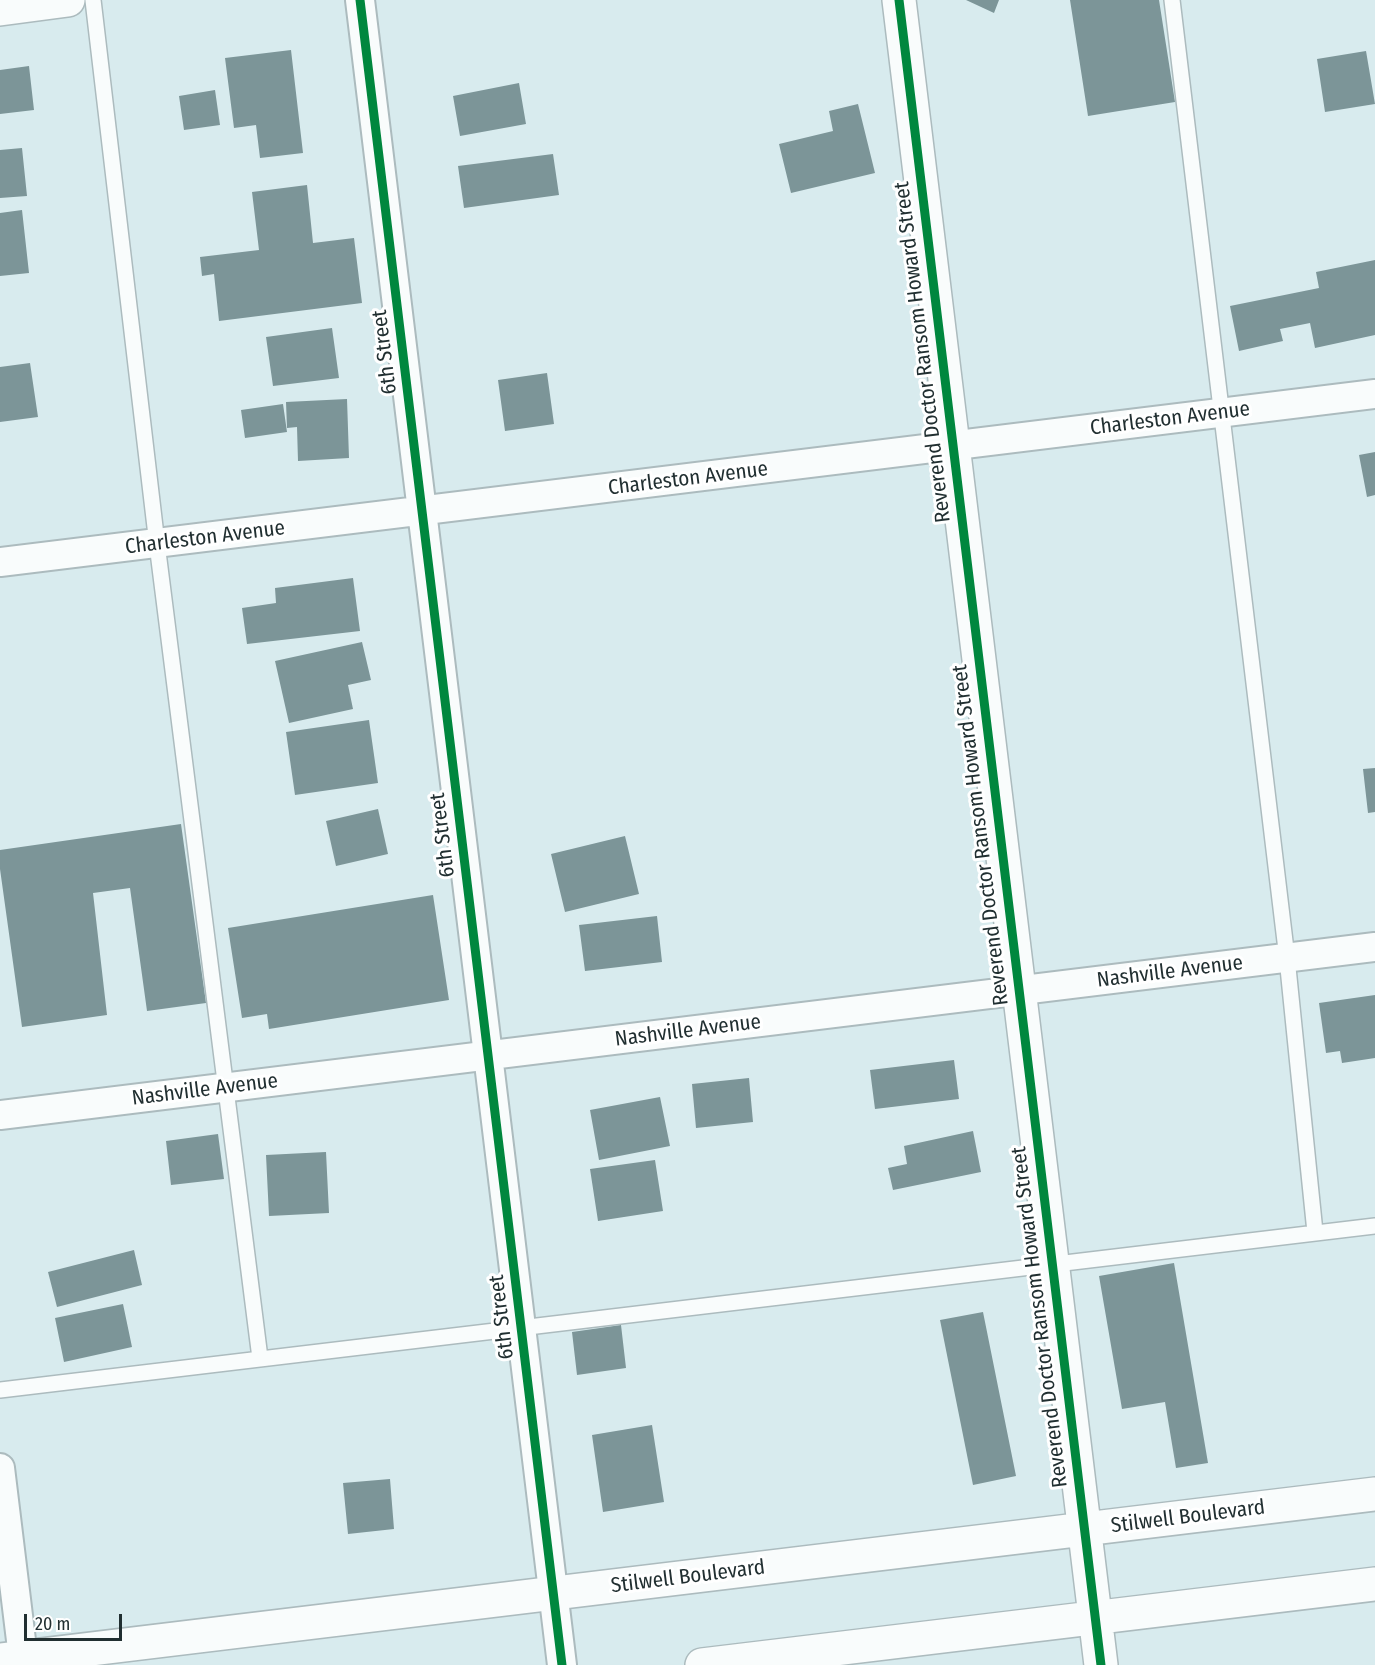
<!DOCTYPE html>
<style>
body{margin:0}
#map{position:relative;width:1375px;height:1665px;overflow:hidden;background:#d8ebee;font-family:"Fira Sans Condensed",sans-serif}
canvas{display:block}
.scale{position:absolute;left:24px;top:1614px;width:98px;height:27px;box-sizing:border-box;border:3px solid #212f31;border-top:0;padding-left:8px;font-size:18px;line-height:21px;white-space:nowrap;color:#212f31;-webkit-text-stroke:4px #fff;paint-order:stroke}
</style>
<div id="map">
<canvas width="1375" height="1665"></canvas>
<div class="scale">20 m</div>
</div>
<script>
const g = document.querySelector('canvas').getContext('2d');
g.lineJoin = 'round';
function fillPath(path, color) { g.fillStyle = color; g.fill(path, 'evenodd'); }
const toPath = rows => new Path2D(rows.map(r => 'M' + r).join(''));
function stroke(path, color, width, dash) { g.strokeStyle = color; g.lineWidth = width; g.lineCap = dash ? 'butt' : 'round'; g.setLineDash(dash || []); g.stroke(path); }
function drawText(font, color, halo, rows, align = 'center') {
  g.font = font + ' "Fira Sans Condensed",sans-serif'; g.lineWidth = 6; g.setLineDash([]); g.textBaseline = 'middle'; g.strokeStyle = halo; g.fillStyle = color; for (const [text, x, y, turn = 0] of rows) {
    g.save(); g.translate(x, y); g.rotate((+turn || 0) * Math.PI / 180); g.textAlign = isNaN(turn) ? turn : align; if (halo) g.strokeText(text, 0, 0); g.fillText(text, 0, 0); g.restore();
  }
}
fillPath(toPath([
 [966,0,999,0,994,13],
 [1070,0,1159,0,1175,102,1088,116],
 [291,50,303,153,260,158,256,125,234,128,225,58],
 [1366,51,1375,104,1325,112,1317,59],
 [29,66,34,110,0,114,0,70],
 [519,83,526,124,460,136,453,96],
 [215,90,220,125,184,130,179,96],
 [858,104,875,173,791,193,779,144,833,131,829,111],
 [22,148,27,196,0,198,0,150],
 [553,154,559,195,464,208,458,166],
 [307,185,313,243,354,238,362,303,219,321,214,274,202,276,200,257,259,250,252,192],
 [22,210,29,273,0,276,0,213],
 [1375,260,1375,335,1315,348,1310,323,1280,329,1283,341,1239,351,1230,306,1319,288,1316,272],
 [332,328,339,378,273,386,266,337],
 [30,363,38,417,0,422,0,367],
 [547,373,554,424,505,431,498,380],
 [347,399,349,458,298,461,297,427,287,428,286,402],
 [283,404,287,432,245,438,241,410],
 [1375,452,1375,495,1367,497,1359,455],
 [353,578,360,631,247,644,242,608,276,603,275,588],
 [362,642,371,680,348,685,353,709,289,723,275,661],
 [369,720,378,783,295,795,286,732],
 [1375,768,1375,812,1368,813,1363,769],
 [378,809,388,854,336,866,326,821],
 [181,824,206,1003,147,1011,130,888,93,893,107,1015,22,1027,0,869,0,850],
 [625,836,639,894,565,912,551,854],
 [433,895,449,1000,269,1029,267,1014,242,1018,228,928],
 [657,916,662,962,585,971,579,925],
 [1375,995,1375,1058,1342,1063,1340,1051,1326,1053,1319,1003],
 [954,1060,959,1099,875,1109,870,1070],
 [749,1078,753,1122,696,1128,692,1084],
 [660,1097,670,1146,599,1160,590,1110],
 [973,1131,981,1172,893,1190,888,1168,907,1164,904,1146],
 [218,1134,224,1179,171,1185,166,1141],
 [326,1152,329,1213,269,1216,266,1155],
 [655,1160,663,1211,598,1221,590,1169],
 [134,1250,142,1285,57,1307,48,1272],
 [1174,1263,1208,1463,1176,1468,1165,1402,1122,1409,1099,1276],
 [123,1304,132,1347,64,1362,55,1318],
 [983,1312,1016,1476,973,1485,940,1320],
 [621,1325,626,1368,577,1375,572,1332],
 [652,1425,664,1502,603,1512,592,1435],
 [390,1479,394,1529,348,1534,343,1483]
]), '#7c9598');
const lane = toPath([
 [93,0,157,544,260,1358],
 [1172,0,1287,958,1315,1232],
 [0,1390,1375,1226]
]);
const street = toPath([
 [360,0,562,1665],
 [0,562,1375,394],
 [0,1115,1375,947],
 [0,1468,24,1665]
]);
const secondary = toPath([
 [899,0,1101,1665],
 [0,9,68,0],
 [0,1660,1375,1494],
 [702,1665,1375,1584]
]);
stroke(lane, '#acbbbe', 18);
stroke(street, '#acbbbe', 32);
stroke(secondary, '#acbbbe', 36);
stroke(lane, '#f9fcfc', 15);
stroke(street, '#f9fcfc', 28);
stroke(secondary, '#f9fcfc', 33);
stroke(toPath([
 [360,0,562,1665],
 [899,0,1101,1665]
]), '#00873e', 9);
drawText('21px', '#212f31', '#fff', [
 ["6th Street",385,352,-97],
 ["Reverend Doctor Ransom Howard Street",923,352,-97],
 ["Charleston Avenue",1170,419,-7],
 ["Charleston Avenue",688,479,-7],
 ["Charleston Avenue",205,538,-7],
 ["6th Street",443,835,-97],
 ["Reverend Doctor Ransom Howard Street",981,835,-97],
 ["Nashville Avenue",1170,972,-7],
 ["Nashville Avenue",688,1031,-7],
 ["Nashville Avenue",205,1090,-7],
 ["6th Street",502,1317,-97],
 ["Reverend Doctor Ransom Howard Street",1040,1317,-97],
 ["Stilwell Boulevard",1188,1517,-7],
 ["Stilwell Boulevard",688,1577,-7]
]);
</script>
